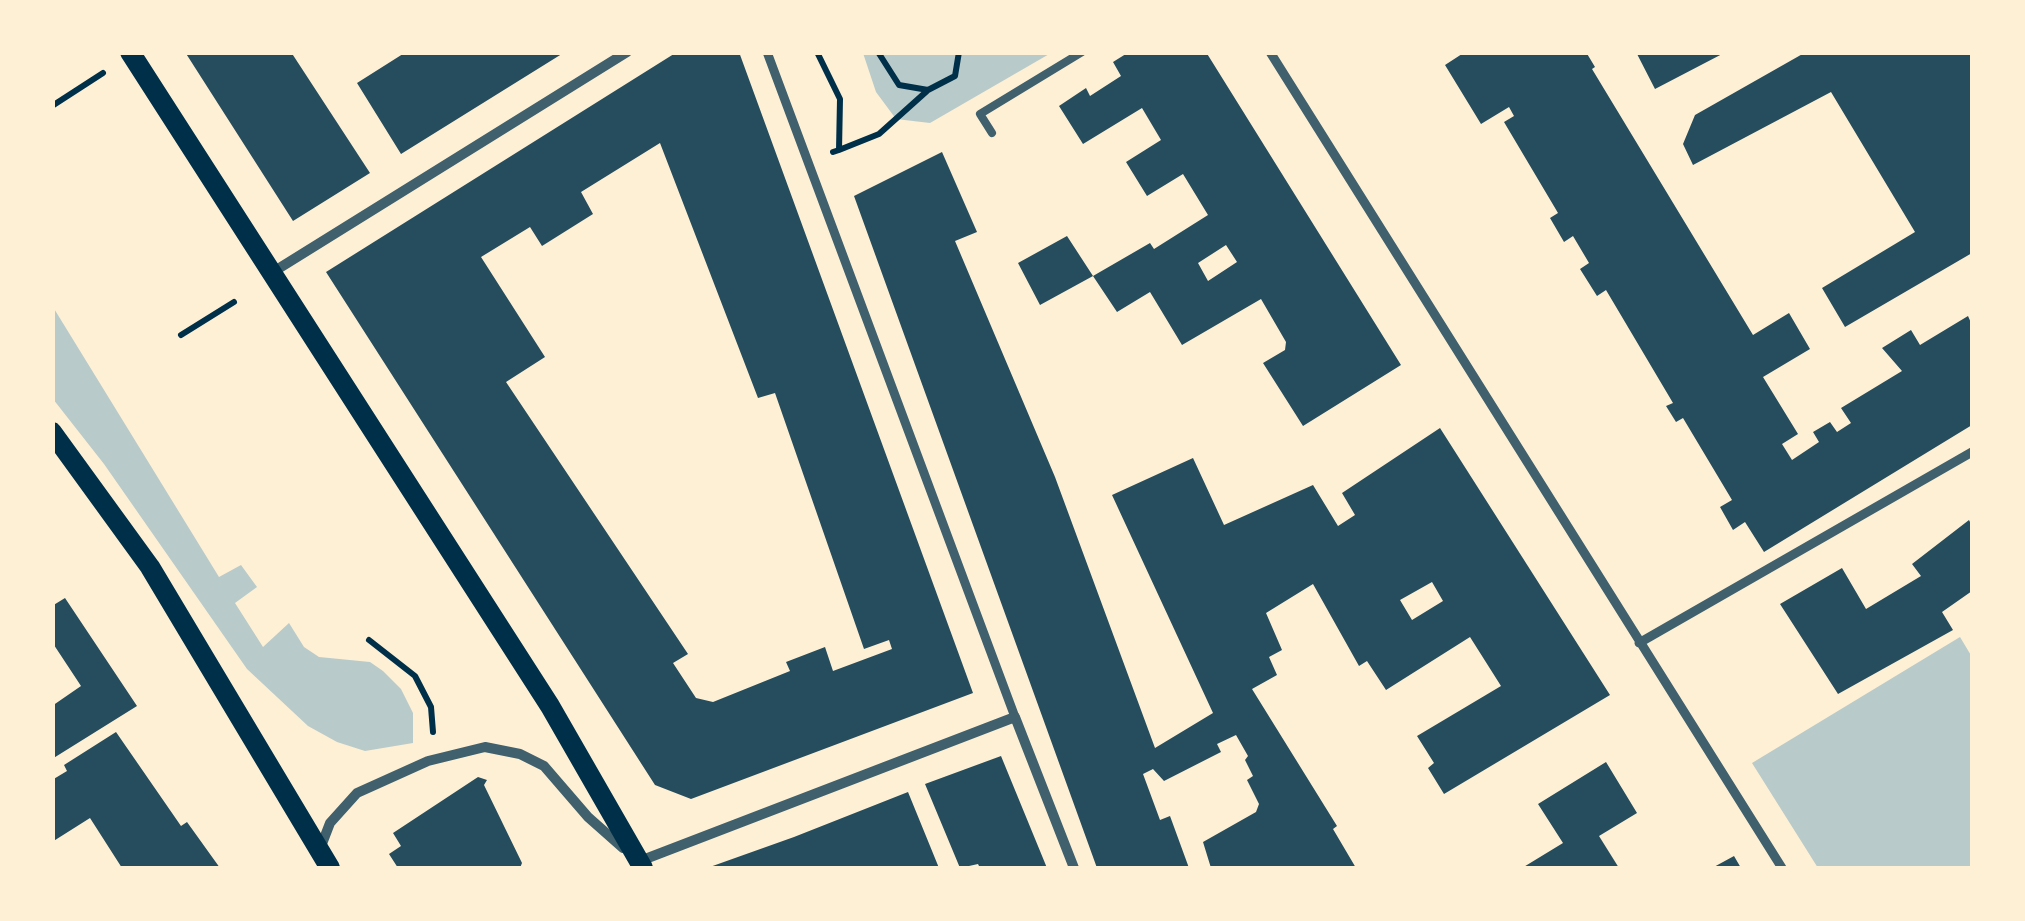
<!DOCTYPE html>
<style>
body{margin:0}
#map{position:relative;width:2025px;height:921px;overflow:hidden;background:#fdf0d5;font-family:Raleway,sans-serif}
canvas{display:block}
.frame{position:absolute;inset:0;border:55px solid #fdf0d5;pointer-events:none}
</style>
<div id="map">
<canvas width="2025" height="921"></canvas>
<div class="frame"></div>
</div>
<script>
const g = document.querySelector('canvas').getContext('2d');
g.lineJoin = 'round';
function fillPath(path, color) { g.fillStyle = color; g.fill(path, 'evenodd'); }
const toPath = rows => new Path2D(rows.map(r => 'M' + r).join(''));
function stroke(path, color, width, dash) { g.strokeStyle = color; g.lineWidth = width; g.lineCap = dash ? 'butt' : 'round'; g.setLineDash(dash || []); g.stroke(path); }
fillPath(toPath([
 [863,53,1051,53,930,123,896,119,876,92],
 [53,307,219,577,241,565,257,587,235,603,263,647,289,623,304,647,319,657,370,662,383,671,401,689,413,713,413,743,365,751,337,742,308,726,247,669,104,464,53,399],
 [1960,637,1972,657,1972,868,1818,868,1752,763]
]), '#b9caca');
fillPath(toPath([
 [185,52,291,52,370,173,293,221],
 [406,52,565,52,401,154,357,83],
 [677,52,739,52,973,693,691,799,655,785,326,272],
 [660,143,758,398,775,393,864,649,889,640,892,649,833,671,825,647,786,662,790,671,713,702,696,698,673,663,688,654,506,382,545,357,481,257,530,227,542,246,593,214,581,192],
 [1129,52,1206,52,1401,365,1303,426,1263,363,1285,350,1286,342,1261,299,1182,345,1150,292,1117,312,1093,276,1150,243,1154,249,1208,215,1183,174,1147,196,1126,162,1161,140,1142,108,1083,144,1059,106,1086,88,1090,96,1121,76,1113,62],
 [1226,245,1237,262,1208,281,1198,263],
 [1465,52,1586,52,1595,67,1592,69,1753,335,1789,313,1810,349,1763,377,1798,434,1782,444,1792,460,1819,442,1813,432,1830,422,1837,432,1851,423,1841,408,1902,371,1882,348,1911,330,1920,345,1968,316,1972,325,1972,425,1764,552,1745,522,1733,530,1720,507,1732,500,1683,418,1676,422,1666,406,1673,403,1606,290,1597,296,1580,269,1589,263,1573,236,1564,242,1550,218,1558,213,1504,122,1514,116,1509,107,1481,124,1445,65],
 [1636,52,1726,52,1655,89],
 [1806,52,1972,52,1972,253,1845,327,1822,288,1915,232,1831,92,1693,165,1683,144,1695,115],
 [942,152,977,232,955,241,1055,477,1155,748,1213,713,1112,495,1193,458,1224,525,1313,485,1338,526,1355,515,1342,493,1440,428,1610,695,1444,794,1428,768,1434,763,1417,736,1501,686,1470,637,1386,690,1367,661,1359,666,1313,584,1266,613,1282,650,1269,657,1277,675,1252,689,1337,826,1333,829,1356,868,1211,868,1203,842,1256,812,1259,804,1247,780,1253,776,1245,760,1248,756,1236,735,1217,744,1221,752,1164,781,1153,769,1143,774,1160,820,1170,816,1189,868,1097,868,854,196],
 [1432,582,1443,601,1412,620,1400,600],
 [1067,236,1093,276,1040,305,1018,263],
 [1969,520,1972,526,1972,591,1942,612,1953,630,1838,694,1780,604,1842,568,1866,609,1921,576,1912,564],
 [65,598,137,706,52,759,52,706,81,686,52,642,52,606],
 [116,732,181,826,187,822,220,868,122,868,90,818,52,842,52,780,67,771,64,765],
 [1001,756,1047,868,980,868,978,864,960,868,925,784],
 [1606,762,1637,813,1599,836,1619,868,1522,868,1563,843,1538,804],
 [478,777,487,780,484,785,522,863,520,868,398,868,389,854,401,846,393,833],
 [908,792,939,868,707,868,794,837],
 [1734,856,1741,868,1712,868]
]), '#264d5e');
stroke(toPath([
 [817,52,840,99,839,150,833,152],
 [878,52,899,85,928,90,955,76,959,52],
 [52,106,103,73],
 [839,150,879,134,927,91],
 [181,335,234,302],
 [369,640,415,676,431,707,433,732]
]), '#003049', 6);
stroke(toPath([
 [992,133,980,114,1082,52]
]), '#3f606c', 8);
stroke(toPath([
 [767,52,1015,717],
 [1270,52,1782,868],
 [1639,643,1972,452]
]), '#3f606c', 9);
stroke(toPath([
 [273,272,627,52],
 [320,849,330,823,357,793,428,761,485,747,520,754,544,766,588,817,623,848],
 [640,861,1015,717,1074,868]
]), '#3f606c', 10);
stroke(toPath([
 [130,52,550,706,643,868],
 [52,432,150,567,330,868]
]), '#003049', 20);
</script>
